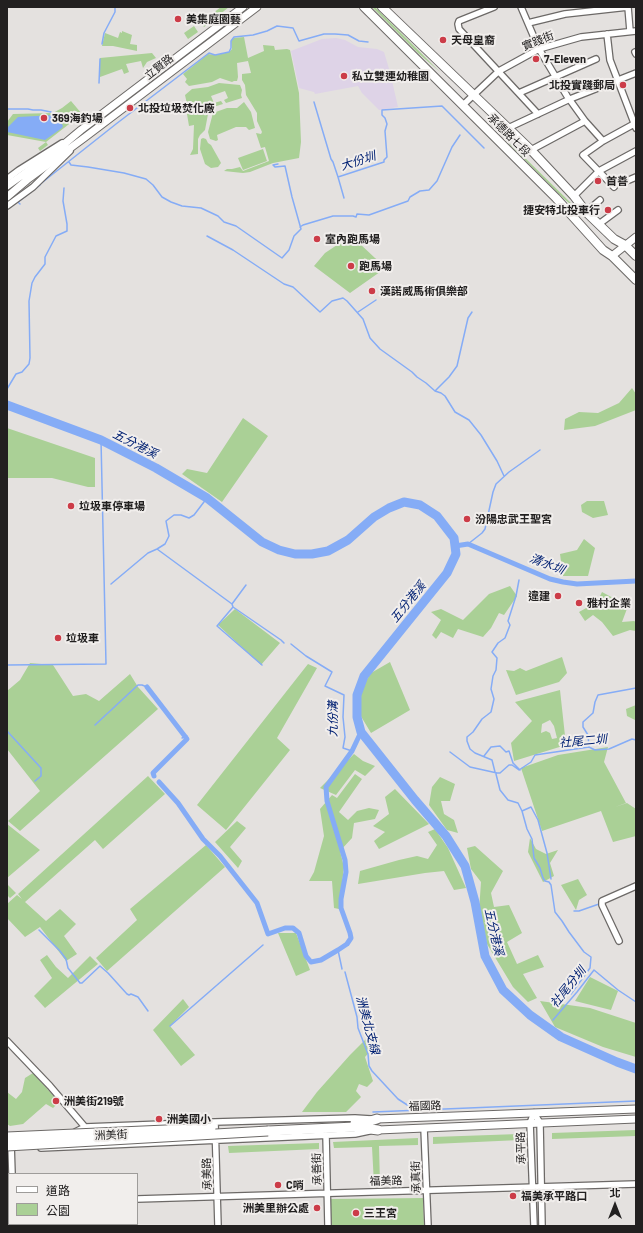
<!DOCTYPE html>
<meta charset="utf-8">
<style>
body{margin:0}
#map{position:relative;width:643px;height:1233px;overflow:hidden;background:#e4e1df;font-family:Barlow,"Noto Sans TC",sans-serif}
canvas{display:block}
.frame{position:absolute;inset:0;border:8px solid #222020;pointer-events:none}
.legend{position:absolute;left:8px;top:1173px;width:130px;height:52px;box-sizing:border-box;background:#f1eeec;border:1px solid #9e9c9a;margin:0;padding:5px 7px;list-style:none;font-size:12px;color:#222020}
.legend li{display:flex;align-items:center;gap:8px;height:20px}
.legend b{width:20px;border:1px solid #9e9c9a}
.north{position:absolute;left:595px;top:1185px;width:40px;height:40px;-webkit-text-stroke:3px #f1eeec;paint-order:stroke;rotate:0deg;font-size:11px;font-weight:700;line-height:16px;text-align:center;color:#222020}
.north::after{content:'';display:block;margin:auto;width:14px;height:18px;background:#222020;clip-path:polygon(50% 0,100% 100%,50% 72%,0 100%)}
</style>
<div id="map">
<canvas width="643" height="1233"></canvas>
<div class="frame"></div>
<ul class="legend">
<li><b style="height:5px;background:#fff"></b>道路</li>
<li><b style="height:11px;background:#aad096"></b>公園</li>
</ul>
<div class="north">北</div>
</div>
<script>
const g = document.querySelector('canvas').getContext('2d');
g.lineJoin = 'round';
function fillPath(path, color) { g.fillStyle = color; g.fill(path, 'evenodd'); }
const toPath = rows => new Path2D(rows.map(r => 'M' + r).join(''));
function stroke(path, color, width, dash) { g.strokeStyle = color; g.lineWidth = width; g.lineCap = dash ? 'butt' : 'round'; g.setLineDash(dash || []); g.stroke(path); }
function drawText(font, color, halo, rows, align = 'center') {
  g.font = font + ' Barlow,"Noto Sans TC",sans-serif'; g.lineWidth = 4; g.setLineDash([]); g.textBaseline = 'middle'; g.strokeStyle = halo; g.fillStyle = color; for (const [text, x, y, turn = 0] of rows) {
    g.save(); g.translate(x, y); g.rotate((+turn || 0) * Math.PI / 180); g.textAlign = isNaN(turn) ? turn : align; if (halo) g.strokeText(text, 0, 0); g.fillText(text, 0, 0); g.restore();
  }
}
fillPath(toPath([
 [336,38,345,40,358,47,377,49,384,52,390,72,398,107,379,110,362,93,358,86,315,94,314,92,299,88,291,51,322,39]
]), '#ded3e7');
fillPath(toPath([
 [221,7,229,7,204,27,201,22],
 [372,7,375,7,440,72,418,53],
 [194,26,198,32,188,39,184,33],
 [122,31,132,35,130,44,137,45,137,51,113,46,102,46,105,33,118,38,120,32,122,33],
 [244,37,248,58,264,51,263,45,274,46,275,50,287,49,290,50,299,93,301,142,299,158,273,163,250,172,243,173,224,171,227,169,232,169,240,167,243,171,269,161,265,147,261,148,256,133,261,134,262,132,257,121,257,113,246,95,245,85,242,80,242,74,251,73,248,61,237,63,238,77,237,81,234,81,232,82,220,78,212,82,189,86,185,82,187,79,183,74,208,54,215,55,229,52,232,49,231,41,234,38],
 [152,53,156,58,147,62,143,68,141,61,126,64,129,72,124,74,122,69,100,77,100,58],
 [219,83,240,85,242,90,241,95,242,98,226,103,224,100,228,98,225,91,211,96,214,103,221,101,223,104,210,108,200,106,191,107,187,104,185,95,192,89,208,87],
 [71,101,82,114,46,142,48,145,40,151,38,148,46,142,7,135,7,122,13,114,53,113,62,108],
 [244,102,251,112,255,128,249,130,246,127,236,127,217,135,218,140,216,141,210,139,208,132,213,113,227,108,237,108],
 [186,108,189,110,201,110,207,112,208,114,205,130,200,135,198,139,198,154,190,155,193,149,194,125,189,126],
 [203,138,206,139,208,143,211,145,220,161,221,163,218,167,211,168,205,164,200,149,201,139],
 [504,139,520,153,578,210,564,199],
 [263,149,267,161,243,170,238,158],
 [350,241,354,241,359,243,375,258,387,267,350,293,314,266,325,253,337,245],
 [632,388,636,394,636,410,595,426,564,430,565,419,579,412,598,413,619,403],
 [243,418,268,436,222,502,182,474,187,469,207,473],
 [7,428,95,458,95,487,88,487,52,478,7,478],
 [587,501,604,501,608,515,593,518,582,512,581,505],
 [584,539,595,548,588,576,563,576,560,554,577,550],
 [510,586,517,596,504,615,499,613,491,628,483,637,458,629,453,638,441,632,436,639,432,635,441,620,431,612,441,609,463,620,489,594],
 [602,592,628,606,622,622,634,621,636,622,636,631,630,630,613,636,602,622,593,615,585,621,579,612,597,602],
 [235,609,280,643,261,665,218,625],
 [562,657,567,673,559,682,516,695,506,670,514,671,520,668,526,671],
 [390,662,410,710,371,733,359,713,362,687,371,673],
 [30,663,53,665,73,696,86,694,99,701,130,674,138,687,158,709,20,831,8,821,40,791,7,749,7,691,20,680],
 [308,664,317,668,277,738,290,750,226,830,197,805],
 [560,690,566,745,514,761,511,743,532,721,515,702],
 [550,720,554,726,557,738,552,739,550,733,546,731,541,733,542,724],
 [636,705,636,719,635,720,627,716,626,709],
 [608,747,604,762,626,803,615,807,627,803,636,809,636,836,613,842,601,811,542,831,521,768,558,755],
 [354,754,363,761,375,766,365,776,355,770,336,795,320,788],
 [355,774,362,779,339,812,348,820,357,811,369,808,379,810,375,819,354,823,352,838,340,851,344,867,339,909,334,908,332,881,309,881,314,872,324,836,320,809,332,795,337,798],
 [148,776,165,794,103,849,95,840,25,902,46,921,60,909,76,924,64,936,77,954,66,961,40,927,25,937,7,918,7,904,17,895,22,899,18,894],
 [440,777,455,784,450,801,441,801,444,814,454,820,458,833,447,830,429,805,432,787],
 [395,789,429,824,379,849,374,841,385,832,373,826,389,814,385,797],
 [237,821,246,828,230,847,242,861,238,868,215,842],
 [7,824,40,850,7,878],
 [435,829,448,848,466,888,454,890,444,871,425,873,358,884,360,871,399,860,417,856,428,859,437,845,428,832],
 [530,838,536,849,546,854,558,850,550,863,554,876,543,882,528,852],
 [206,845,225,867,107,971,96,958,137,920,130,909],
 [475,846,503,871,491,893,494,907,509,905,522,933,507,942,517,964,538,955,544,967,523,974,537,998,528,1002,513,987,487,944,479,911,481,882,471,869,467,848],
 [578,879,587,895,579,900,576,910,561,885],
 [7,884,16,893,10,898,7,895],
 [278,933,296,933,310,970,296,976],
 [47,955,56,967,68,978,90,956,98,964,45,1008,34,996,52,978,40,960],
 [590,977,618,991,611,1010,575,1001],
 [183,999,189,1007,170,1026,195,1055,181,1066,153,1030],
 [540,1001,590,1008,636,1023,636,1057,603,1047,555,1027],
 [366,1039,375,1046,365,1057,373,1081,367,1087,359,1084,356,1091,361,1097,346,1112,302,1112,317,1092,350,1055],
 [33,1073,59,1102,53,1108,46,1104,23,1124,10,1126,7,1124,7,1092,16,1099,22,1092,25,1078],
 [636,1130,636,1136,552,1139,552,1133],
 [519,1134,520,1140,433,1144,433,1137],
 [418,1138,418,1145,379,1146,380,1184,374,1184,372,1147,334,1148,333,1142],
 [319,1143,319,1149,229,1153,228,1146],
 [423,1198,424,1226,331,1226,331,1199]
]), '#aad096');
fillPath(toPath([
 [55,115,58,117,63,126,62,128,45,140,7,132,7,128,18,117]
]), '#85acf6');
stroke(toPath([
 [102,44,104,33,115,12,115,7],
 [99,83,100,59],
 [314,102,331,159,333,162,338,177,384,162,384,160,387,157,385,131,387,124,385,118,382,115,382,110,442,106,484,148],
 [7,109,28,109,33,110,41,110,51,112],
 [69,162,71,165,88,167,124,173,146,179,153,185,162,197,171,202,182,206,201,208,218,216,224,222,236,226,282,258,289,250,294,236,301,229,292,197,285,166,275,167,273,165,278,164],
 [338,177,344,198],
 [39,185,116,124,209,53,215,55,229,52,231,48,231,41,234,37,253,35,267,31,277,26,293,28,299,41,324,34,335,34,348,35,359,41,368,42],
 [20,204,18,202,40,185],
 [300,227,303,225,333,216,353,216,356,217,357,214,369,215,408,201,410,197,420,191,429,190,437,181,452,147,460,135],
 [207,236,233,250,284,284,293,287,320,312,332,301,343,298,347,301,363,319,370,338,380,349,412,372,417,377,426,383,435,391],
 [358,312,376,300],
 [472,312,468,318,457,366,449,377,435,391,441,393,445,396,455,412,469,420,481,435,497,461,504,476],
 [7,389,16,374,22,372,29,364,30,358,29,301,32,283,35,277,45,264,45,257,56,236,67,231,67,224,63,201,64,188],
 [468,544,482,533,485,529,493,492,496,484,509,472,540,450],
 [157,549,232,604,233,607,281,640,284,643],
 [111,584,148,553,157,549,165,544,169,536,166,521,174,515,181,515,189,518,194,515,207,498],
 [232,604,246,585],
 [233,607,217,626,262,665],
 [291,644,306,656,332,672,325,686,344,695,343,717,345,737,343,748,352,751],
 [7,665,106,664,101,440],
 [95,725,138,685,142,685,147,687],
 [7,731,41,768,41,776,35,781],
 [182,738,187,736],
 [589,747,588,735,583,727,583,722,593,713,595,702,598,695,636,688],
 [450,752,470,767,497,773,500,773,509,765,512,765,519,770,531,762,535,755,589,747,595,750,609,749,632,739,636,740],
 [484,756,491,747,500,746,506,752,509,751,513,763,520,770],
 [495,772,492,760,475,753,470,749,467,741,467,737,473,732,482,719,491,712,494,699,491,689,493,676,496,670,497,658,492,652,498,643,505,638,510,625,508,621,516,596,519,580],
 [496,774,500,790,508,800,518,803,522,811,527,829,532,839,534,858,540,868,543,878,545,881,549,882,551,885,555,912,562,921,569,932,584,952,591,957,590,968,571,994],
 [522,811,531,807,538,820,547,853,551,879],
 [574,911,579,911,599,904],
 [39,930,60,951,66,959,68,968,80,983,82,983,100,966,108,973,127,994,129,995,131,994,138,997,148,1011],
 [338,950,342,969],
 [345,972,357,1017,358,1028,368,1054,369,1066,372,1071,398,1099,415,1110],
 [553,1020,577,992,594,970,618,990,636,1002],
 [170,1026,263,945],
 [373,1112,636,1101]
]), '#85acf6', 1.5);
stroke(toPath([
 [455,546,468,544,550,579,563,582,577,584,636,581],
 [147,687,187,739,153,773,154,776],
 [159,782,178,803,203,839,220,856,257,903,268,934,285,928,293,928,299,933,306,956,311,962,321,960,338,950,347,944,351,938,350,933,341,908,341,899,346,872,345,860,327,801,326,787,352,751,361,732]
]), '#85acf6', 5);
stroke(toPath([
 [7,405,101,440,156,468,207,498,262,542,279,550,295,554,312,554,328,551,348,540,374,517,389,508,404,502,420,505,437,516,454,538,456,554,447,573,364,676,357,695,357,717,361,732,415,800,446,836,465,866,475,902,485,956,503,990,530,1015,561,1037,617,1062,636,1069]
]), '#85acf6', 9);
const minor = toPath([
 [494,7,459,21,458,24,459,29,538,114],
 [521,7,539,49,567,96,585,121,603,141],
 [628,7,630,31],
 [528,23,565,14,628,7],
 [607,34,610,60,636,128],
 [635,52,636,54],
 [519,93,596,59],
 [463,105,499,71,539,49,581,37,636,31],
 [508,128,570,99,636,73],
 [531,150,585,121],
 [7,179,19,170,62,143],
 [629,180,636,177],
 [614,187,583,155,603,141,634,124],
 [574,196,599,171,636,151],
 [7,206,33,187,70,151],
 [586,212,600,200],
 [599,224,618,210],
 [619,941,602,905,602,901,636,886],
 [7,1041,50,1086,85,1127],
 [534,1113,540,1123,542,1226],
 [215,1122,218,1226],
 [424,1128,428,1226],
 [75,1132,85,1127,215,1122,355,1118,371,1119],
 [326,1135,328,1226],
 [11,1143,12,1174],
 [41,1148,355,1134,369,1131],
 [137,1199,636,1184],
 [12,1224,12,1226],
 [534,1226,530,1123,534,1113]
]);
const tertiary = toPath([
 [7,186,57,150,81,130,243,7],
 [7,197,27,180,84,138,257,7],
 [612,256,636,237],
 [377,1119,636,1109],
 [378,1130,636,1119]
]);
const primary = toPath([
 [364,7,556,198,603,250,612,256,636,280],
 [382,7,531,150,574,196,586,212,614,239,625,245,636,256]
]);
const trunk = toPath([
 [355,1123,364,1123,377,1119],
 [268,1131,355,1127,378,1130]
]);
stroke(minor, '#6c6967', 8);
stroke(tertiary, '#6c6967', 9);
stroke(primary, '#6c6967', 10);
stroke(trunk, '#6c6967', 11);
stroke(minor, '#fff', 5.5);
stroke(tertiary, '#fff', 7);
stroke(primary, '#fff', 8);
stroke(trunk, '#fff', 9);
const trunkBridge = toPath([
 [7,1137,211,1128],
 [7,1146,268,1131]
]);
stroke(trunkBridge, '#6c6967', 11, []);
stroke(trunkBridge, '#fff', 9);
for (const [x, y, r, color] of [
 [178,19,4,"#cc3c48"],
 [443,40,4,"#cc3c48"],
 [536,59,4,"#cc3c48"],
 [344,76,4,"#cc3c48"],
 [623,85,4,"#cc3c48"],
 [130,108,4,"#cc3c48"],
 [44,118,4,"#cc3c48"],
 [598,181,4,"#cc3c48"],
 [608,210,4,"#cc3c48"],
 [317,239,4,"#cc3c48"],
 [351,266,4,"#cc3c48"],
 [372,291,4,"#cc3c48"],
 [71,506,4,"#cc3c48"],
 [467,519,4,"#cc3c48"],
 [558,596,4,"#cc3c48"],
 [579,603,4,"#cc3c48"],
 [58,638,4,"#cc3c48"],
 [56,1101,4,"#cc3c48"],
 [159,1119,4,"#cc3c48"],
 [278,1185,4,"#cc3c48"],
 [513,1196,4,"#cc3c48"],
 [317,1208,4,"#cc3c48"],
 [356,1213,4,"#cc3c48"]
]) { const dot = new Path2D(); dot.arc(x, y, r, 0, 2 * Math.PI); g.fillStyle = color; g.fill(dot); stroke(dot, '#f1eeec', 1.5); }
drawText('bold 11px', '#222020', '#f1eeec', [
 ["美集庭園藝",186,19],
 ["天母皇裔",451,40],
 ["7-Eleven",544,59],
 ["私立雙連幼稚園",352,76],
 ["北投實踐郵局",615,85,"right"],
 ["北投垃圾焚化廠",138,108],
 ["369海釣場",52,118],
 ["首善",606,181],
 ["捷安特北投車行",600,210,"right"],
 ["室內跑馬場",325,239],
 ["跑馬場",359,266],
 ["漢諾威馬術俱樂部",380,291],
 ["垃圾車停車場",79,506],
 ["汾陽忠武王聖宮",475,519],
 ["違建",550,596,"right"],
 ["雅村企業",587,603],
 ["垃圾車",66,638],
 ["洲美街219號",64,1101],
 ["洲美國小",167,1119],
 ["C哨",286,1185],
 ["福美承平路口",521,1196],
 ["洲美里辦公處",309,1208,"right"],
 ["三王宮",364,1213]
], 'left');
drawText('11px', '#222020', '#f1eeec', [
 ["實踐街",538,41,-22],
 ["立賢路",159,67,-38],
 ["承德路七段",509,135,45],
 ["福國路",425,1106,-2],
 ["洲美街",111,1135,-3],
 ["承平路",521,1148,-92],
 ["承善街",317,1169,-92],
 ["承美路",207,1174,-92],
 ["承真街",416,1177,-92],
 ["福美路",386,1181,-1]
]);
drawText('italic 12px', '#002072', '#f1eeec', [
 ["大份圳",358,161,-18],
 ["五分港溪",135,444,27],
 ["清水圳",547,564,21],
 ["五分港溪",408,602,-51],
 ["九份溝",333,719,-89],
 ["社尾二圳",583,741,-5],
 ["五分港溪",494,932,77],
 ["社尾分圳",568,987,-51],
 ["洲美北支線",368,1025,75]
]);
</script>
